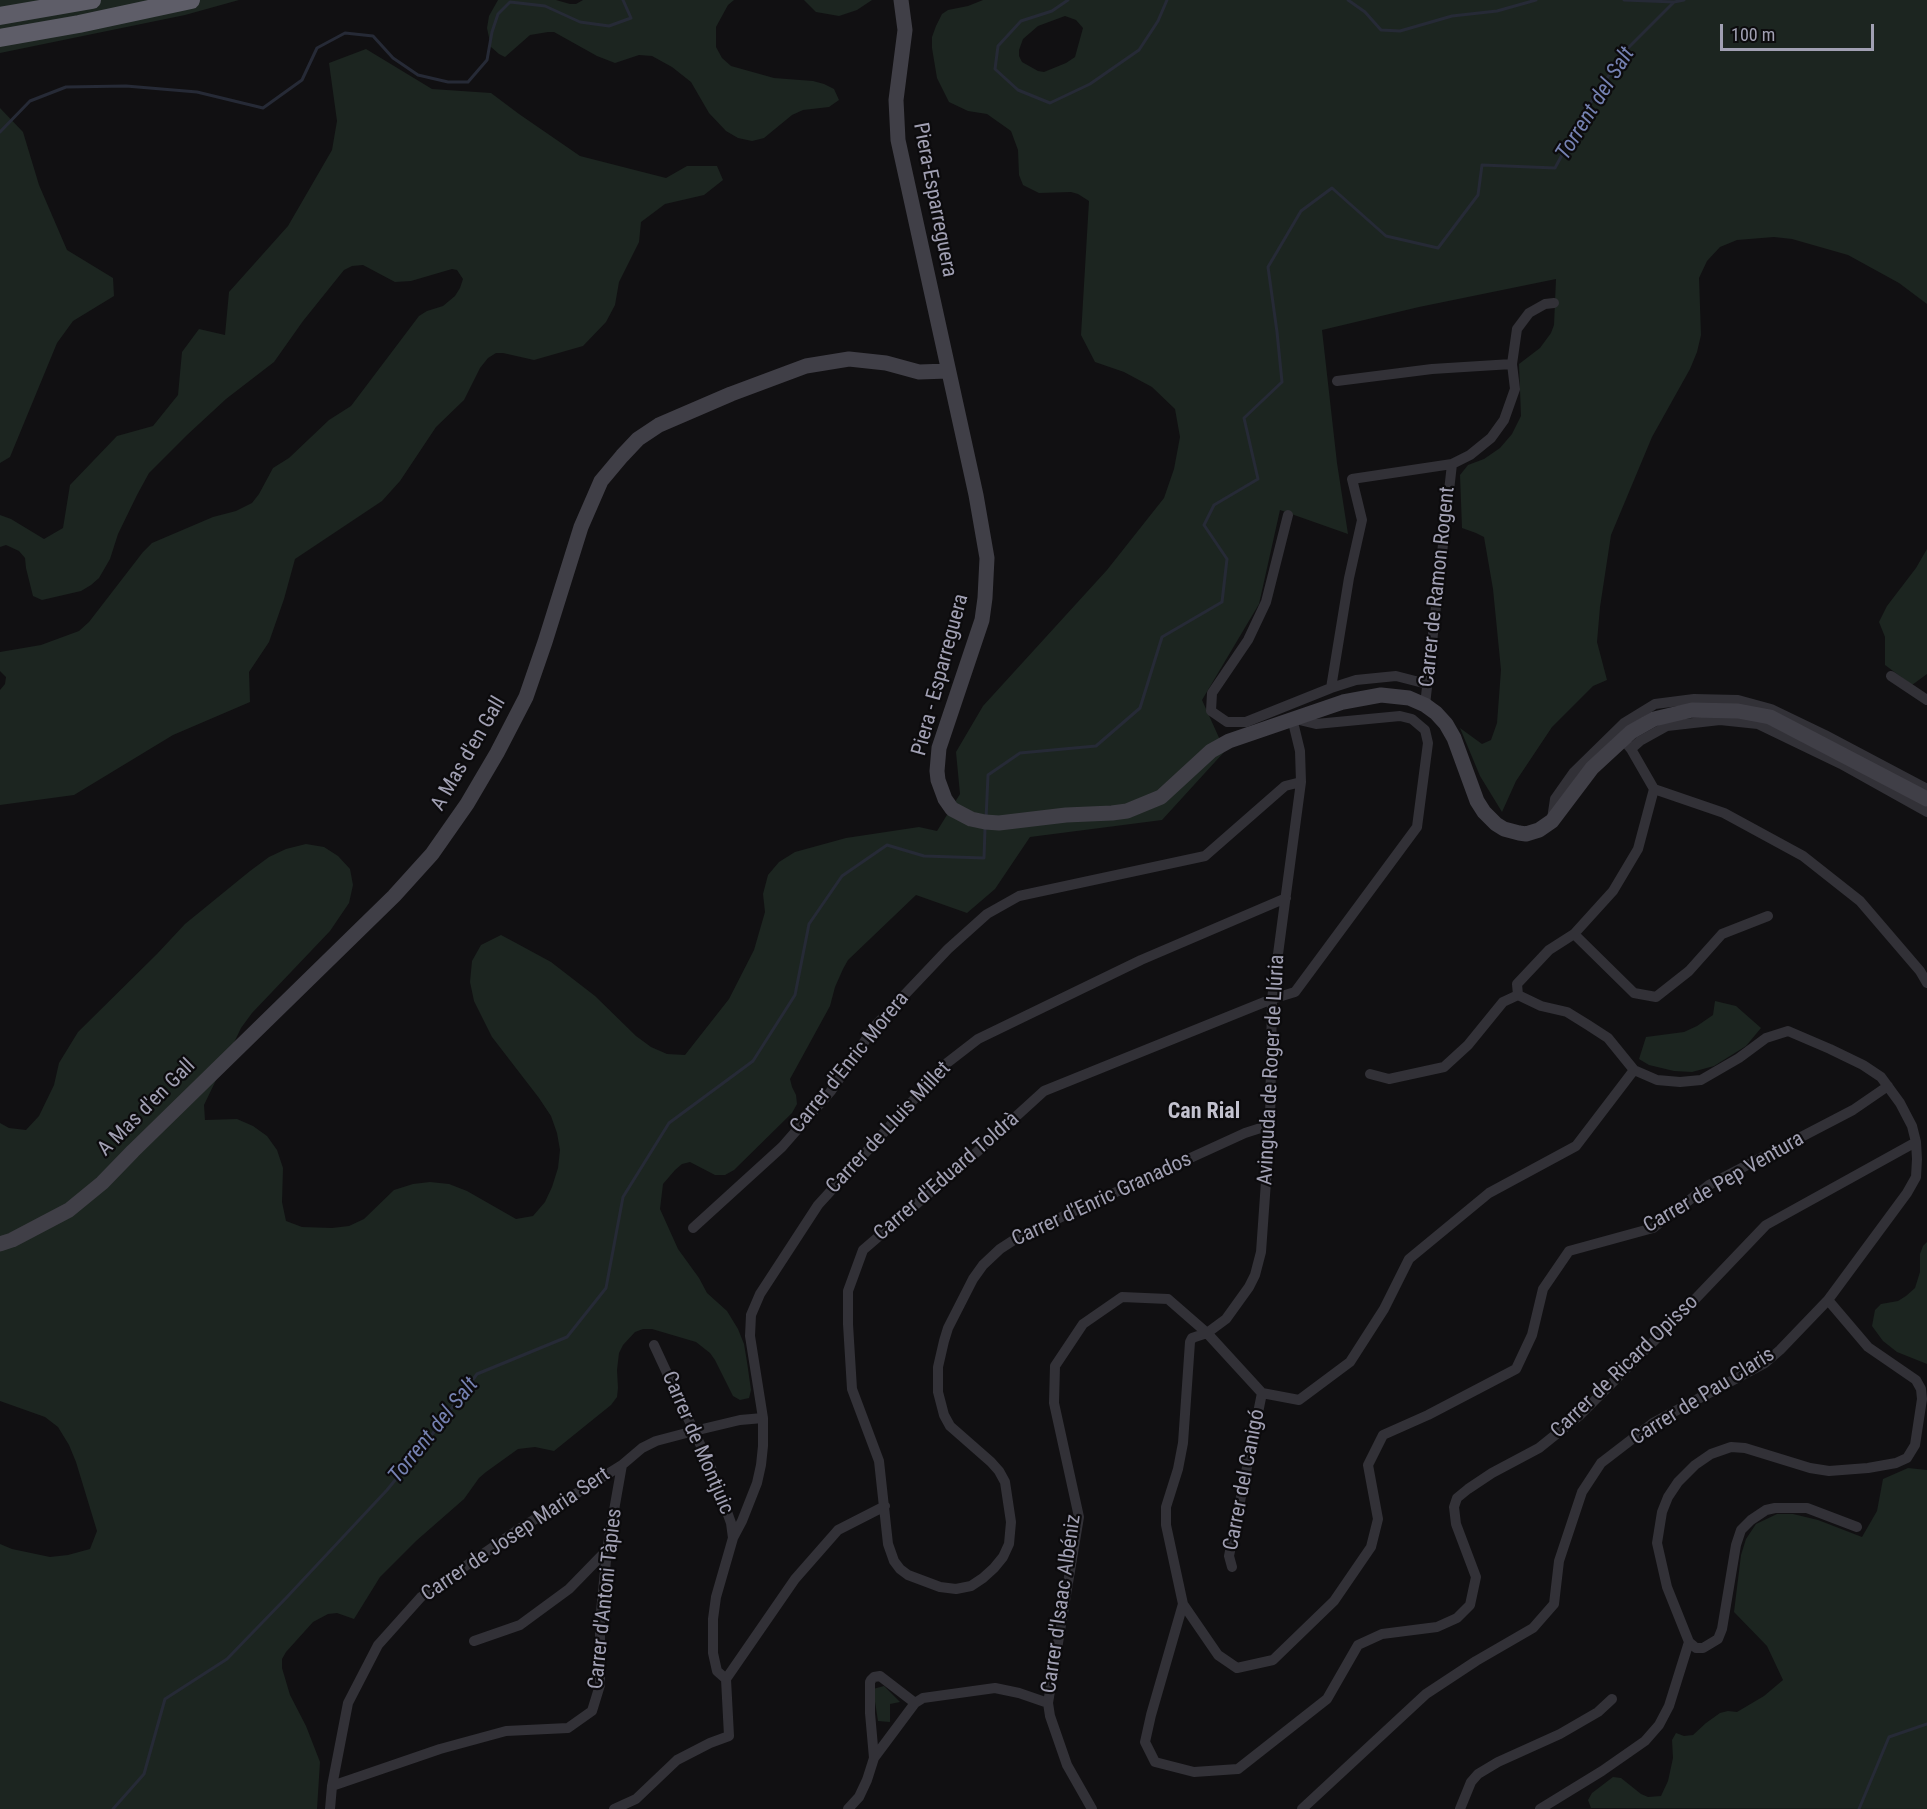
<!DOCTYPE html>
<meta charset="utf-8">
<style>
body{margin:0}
#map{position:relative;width:1927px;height:1809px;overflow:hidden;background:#111012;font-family:"Roboto Condensed",sans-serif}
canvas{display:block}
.scale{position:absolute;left:1720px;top:24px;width:154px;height:27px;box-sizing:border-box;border:3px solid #a1a0b3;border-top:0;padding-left:8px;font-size:18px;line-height:21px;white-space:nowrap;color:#a1a0b3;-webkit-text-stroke:4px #0c0b0d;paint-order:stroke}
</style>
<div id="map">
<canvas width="1927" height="1809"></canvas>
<div class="scale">100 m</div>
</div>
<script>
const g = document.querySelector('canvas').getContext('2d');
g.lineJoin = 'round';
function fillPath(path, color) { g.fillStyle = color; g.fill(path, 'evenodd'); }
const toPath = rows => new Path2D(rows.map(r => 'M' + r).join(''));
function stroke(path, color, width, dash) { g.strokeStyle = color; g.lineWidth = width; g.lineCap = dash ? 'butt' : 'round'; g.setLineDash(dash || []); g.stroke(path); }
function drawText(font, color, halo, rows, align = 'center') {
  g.font = font + ' "Roboto Condensed",sans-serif'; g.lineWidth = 4.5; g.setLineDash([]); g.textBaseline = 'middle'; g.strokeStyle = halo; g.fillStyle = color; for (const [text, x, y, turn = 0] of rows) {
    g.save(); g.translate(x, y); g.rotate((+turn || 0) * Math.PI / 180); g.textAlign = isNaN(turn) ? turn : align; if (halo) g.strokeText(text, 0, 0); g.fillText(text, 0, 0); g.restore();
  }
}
fillPath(toPath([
 [0,0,239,0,185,15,0,53],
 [498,0,556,0,570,4,576,4,583,0,734,0,728,5,716,27,716,47,722,58,731,66,774,78,813,81,824,84,834,89,839,100,829,107,803,110,792,115,764,138,752,141,738,138,726,131,709,113,691,82,672,67,652,56,639,55,615,63,597,56,554,32,548,32,530,35,505,57,499,54,491,47,487,28,489,16],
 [804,0,872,0,857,10,839,16,816,12],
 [983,0,1927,0,1927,304,1899,283,1848,255,1792,239,1774,237,1737,240,1720,247,1707,261,1699,278,1701,335,1697,352,1690,369,1652,437,1611,535,1600,607,1597,642,1607,680,1593,686,1552,727,1516,781,1502,812,1480,776,1460,728,1482,744,1491,740,1497,723,1501,670,1493,589,1484,537,1476,533,1462,528,1460,475,1468,465,1484,459,1500,448,1512,434,1521,416,1519,364,1540,348,1551,333,1554,325,1556,279,1419,307,1322,330,1337,463,1348,534,1280,510,1259,604,1202,700,1225,751,1162,820,1030,837,995,889,967,913,916,895,848,960,843,969,835,987,830,1006,790,1079,792,1087,796,1095,797,1104,792,1113,734,1170,725,1175,715,1175,690,1162,682,1164,675,1170,663,1184,660,1209,678,1249,699,1278,707,1293,727,1311,738,1329,744,1344,747,1362,751,1390,749,1398,740,1400,733,1396,715,1360,710,1353,696,1342,652,1329,643,1329,635,1332,623,1345,619,1353,617,1370,618,1388,617,1397,611,1405,554,1451,535,1447,518,1449,486,1472,479,1478,464,1499,416,1541,380,1577,354,1619,337,1613,328,1614,313,1622,286,1652,282,1659,282,1668,290,1695,306,1726,320,1762,317,1809,0,1809,0,1544,12,1549,50,1557,68,1555,90,1549,97,1531,76,1462,69,1445,58,1427,45,1417,0,1401,0,1123,9,1128,26,1130,39,1116,54,1085,59,1063,78,1032,157,954,185,924,250,871,269,857,286,849,306,844,324,847,338,856,350,869,353,885,349,903,330,931,252,1013,241,1028,204,1105,205,1120,237,1119,253,1126,267,1136,277,1150,283,1168,282,1202,286,1221,302,1227,332,1228,349,1226,364,1219,394,1190,413,1184,430,1182,449,1184,467,1191,516,1219,533,1216,545,1202,552,1187,558,1168,560,1150,557,1133,551,1116,539,1098,492,1037,474,1001,470,982,472,961,481,945,501,935,516,943,551,962,595,996,636,1036,651,1047,667,1054,685,1055,729,999,754,950,765,912,763,894,768,875,779,862,795,852,846,838,919,827,937,831,960,794,956,752,983,706,1107,570,1164,498,1174,469,1180,437,1175,409,1152,387,1124,372,1095,362,1081,335,1089,201,1078,194,1071,192,1039,193,1023,185,1019,175,1018,150,1011,131,987,114,968,111,949,102,937,78,932,48,932,37,936,26,942,14,948,10,968,6],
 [1065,16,1076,20,1083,28,1075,57,1066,63,1044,72,1038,71,1022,62,1019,56,1019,50,1023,39,1038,26],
 [366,49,432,89,491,93,519,114,580,156,666,178,687,166,717,166,723,180,704,195,665,204,641,222,639,242,619,282,615,305,606,322,583,346,534,360,503,353,496,353,488,358,480,368,464,400,436,427,400,481,382,501,295,559,284,599,269,642,249,672,250,702,173,735,74,795,0,805,0,690,5,684,6,677,0,671,0,652,41,645,79,631,89,622,143,552,152,543,213,517,236,511,252,503,259,494,273,468,289,458,329,420,351,406,419,316,427,311,443,306,455,296,460,288,463,279,457,270,452,269,411,281,395,282,363,265,352,266,344,270,303,321,274,362,226,399,187,435,149,473,137,495,118,534,110,559,99,578,91,585,81,591,42,600,33,596,26,568,25,558,19,551,6,545,0,547,0,515,11,519,44,539,63,528,70,485,117,436,153,426,178,395,182,352,199,329,225,335,229,292,288,226,332,150,337,121,329,63],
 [0,108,23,132,39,185,67,250,113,278,114,296,73,321,57,343,10,457,0,463],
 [1927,549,1927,674,1912,685,1885,665,1885,637,1879,622,1887,606,1916,568],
 [1715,1001,1736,1006,1761,1028,1746,1046,1714,1066,1692,1072,1674,1071,1649,1065,1639,1059,1646,1037,1684,1032,1697,1026,1713,1015],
 [1927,1242,1927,1364,1897,1352,1883,1341,1872,1326,1875,1310,1881,1304,1898,1301,1906,1296,1915,1288,1920,1272,1920,1254,1923,1246],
 [1908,1468,1927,1470,1927,1809,1591,1808,1588,1800,1592,1793,1613,1777,1621,1778,1641,1794,1648,1797,1661,1796,1668,1781,1673,1758,1672,1740,1676,1733,1684,1736,1693,1735,1706,1723,1720,1713,1728,1711,1737,1712,1764,1696,1783,1680,1767,1646,1734,1612,1741,1555,1746,1539,1756,1524,1777,1514,1793,1514,1818,1520,1862,1537,1877,1511,1883,1479],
 [884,1686,900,1702,890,1704,890,1722,878,1721,873,1689]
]), '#1c2520');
stroke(toPath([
 [1068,0,1052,11,1021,21,998,46,995,69,1018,90,1050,103,1090,84,1139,50,1158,21,1167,0],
 [1348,0,1365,12,1381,30,1400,31,1452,16,1497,11,1536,0],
 [1624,0,1674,2,1684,0],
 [0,132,30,101,66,87,126,86,197,92,263,108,302,80,317,48,345,33,373,36,393,58,418,75,448,82,468,82,487,60,492,32,498,14,510,2,545,6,580,22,609,26,631,18,623,0],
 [986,819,988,775,1020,753,1096,746,1140,708,1162,637,1222,602,1227,559,1204,525,1214,505,1258,479,1244,418,1282,382,1277,332,1268,267,1301,211,1332,188,1386,236,1438,248,1478,195,1482,165,1555,168,1587,108,1626,50,1674,2],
 [113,1809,144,1774,165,1699,227,1659,287,1597,387,1490,428,1440,477,1374,567,1337,606,1288,623,1197,669,1123,753,1061,795,995,809,924,842,876,887,845,924,856,984,858,985,828],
 [1859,1809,1889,1737,1927,1724]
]), '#262a36', 3);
stroke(toPath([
 [1337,381,1432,369,1512,364],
 [1288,515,1266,602,1248,640,1212,693,1211,711,1227,722,1246,722,1331,688,1356,680,1396,676,1427,684],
 [1891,676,1927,700],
 [1331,688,1349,578,1362,520,1352,479,1452,464],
 [1425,705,1452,464,1470,455,1491,438,1504,420,1515,389,1512,364,1517,329,1529,313,1545,304,1554,303],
 [1292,718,1300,751,1301,782,1272,999,1270,1125,1261,1252,1255,1275,1249,1287,1226,1319,1207,1333,1192,1338,1190,1342,1183,1443,1178,1469,1166,1507,1166,1525,1183,1604,1218,1655,1237,1668,1273,1660,1334,1601,1371,1547,1378,1519,1368,1465,1383,1435,1428,1415,1516,1369,1532,1335,1543,1289,1569,1251,1653,1228,1709,1185,1853,1110,1888,1086],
 [1631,749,1640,741,1667,726,1720,720,1758,724,1841,764,1927,812],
 [1654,789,1724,813,1803,856,1860,901,1920,971,1927,983],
 [1552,819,1555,799,1574,772,1624,723,1655,704,1694,699,1738,700,1771,709,1825,735,1927,789],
 [1574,934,1634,993,1656,997,1689,971,1722,934,1768,916],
 [1370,1074,1389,1079,1444,1067,1468,1045,1503,1002,1518,995],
 [1270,1125,1245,1133,1020,1236,1000,1249,983,1265,973,1279,948,1328,944,1341,938,1367,938,1392,944,1415,950,1426,991,1462,999,1471,1005,1482,1011,1522,1009,1544,1003,1557,994,1568,983,1578,971,1586,956,1589,940,1587,908,1575,900,1569,894,1561,888,1544,879,1461,852,1389,848,1324,848,1291,863,1250,977,1152,1044,1091,1272,999,1295,992,1417,827,1428,743,1425,730,1412,719,1400,716,1316,724,1295,719],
 [693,1228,782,1147,831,1091,875,1026,948,949,987,914,1019,896,1205,856,1285,786,1301,782],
 [654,1345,712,1470,731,1523,733,1538,716,1597,713,1619,713,1653,717,1671,726,1679],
 [733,1538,742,1521,757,1483,761,1465,763,1446,763,1418,750,1336,751,1315,760,1294,818,1205,947,1063,978,1039,1141,960,1286,898],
 [1232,1567,1229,1556,1262,1393],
 [1183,1604,1151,1715,1145,1742,1155,1762,1194,1772,1238,1769,1327,1699,1358,1645,1382,1634,1437,1627,1457,1618,1470,1605,1476,1577,1456,1524,1454,1507,1457,1498,1468,1489,1492,1473,1539,1448,1580,1415,1679,1316,1766,1225,1916,1142],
 [474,1641,520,1625,569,1589,607,1550],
 [1689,1642,1696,1648,1703,1648,1718,1639,1722,1629,1736,1545,1741,1530,1751,1520,1766,1510,1775,1508,1807,1508,1857,1527],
 [1048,1703,1079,1517,1054,1403,1055,1366,1083,1324,1122,1297,1168,1299,1207,1333,1262,1393,1299,1400,1350,1362,1384,1309,1409,1259,1489,1193,1576,1146,1634,1070],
 [874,1758,870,1713,870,1682,871,1680,874,1677,880,1676,915,1703],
 [332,1786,440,1749,506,1731,568,1728,592,1711,600,1685,600,1622,607,1550,622,1465],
 [330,1809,332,1786,348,1703,378,1645,421,1597,516,1531,622,1465,642,1448,656,1441,694,1431,740,1420,763,1418],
 [614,1809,636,1799,677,1760,710,1743,729,1736,726,1679,795,1579,838,1530,885,1506],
 [848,1809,859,1797,867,1780,874,1758,915,1703,923,1698,995,1688,1019,1693,1048,1703,1050,1716,1067,1765,1092,1809],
 [1302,1809,1426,1694,1476,1661,1533,1628,1554,1604,1559,1561,1582,1492,1601,1463,1653,1423,1765,1363,1780,1350,1828,1300,1907,1193,1916,1177,1917,1159,1916,1142,1912,1126,1900,1103,1881,1077,1863,1065,1830,1049,1788,1031,1766,1038,1739,1058,1701,1080,1680,1082,1657,1080,1634,1070,1608,1038,1588,1025,1567,1012,1541,1006,1518,995,1517,984,1549,950,1574,934,1613,891,1638,849,1654,789,1631,749,1622,738],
 [1460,1809,1471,1782,1478,1774,1498,1762,1560,1734,1598,1712,1612,1699],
 [1540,1809,1602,1771,1645,1741,1659,1725,1669,1706,1689,1642,1667,1587,1657,1543,1662,1512,1668,1497,1678,1482,1695,1465,1711,1454,1731,1447,1745,1448,1810,1468,1829,1471,1868,1468,1896,1463,1907,1458,1915,1445,1922,1399,1921,1389,1916,1380,1868,1347,1828,1300]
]), '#323137', 10);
stroke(toPath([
 [901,0,905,30,896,100,898,140,976,495,987,558,985,598,982,620,939,748,937,771,938,780,945,799,952,809,971,819,985,822,999,823,1066,815,1112,813,1127,811,1161,797,1211,751,1229,741,1343,702,1381,695,1409,698,1425,705,1436,713,1446,724,1454,738,1477,801,1484,812,1496,824,1504,829,1519,833,1526,834,1539,830,1552,821,1592,768,1631,732,1654,719,1692,710,1738,711,1770,717,1927,799],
 [0,1244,12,1240,69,1210,102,1183,133,1151,394,896,432,854,467,804,497,753,526,697,545,642,581,527,601,481,622,456,638,439,659,425,731,394,806,366,849,359,886,363,919,372,948,371]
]), '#403f47', 15);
stroke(toPath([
 [0,16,92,0],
 [0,38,79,24,191,0]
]), '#5e5d68', 18);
drawText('21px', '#a1a0b3', '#0c0b0d', [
 ["Piera-Esparreguera",934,200,79],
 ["Carrer de Ramon Rogent",1438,587,-84],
 ["Piera - Esparreguera",941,675,-75],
 ["A Mas d'en Gall",469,754,-60],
 ["Carrer d'Enric Morera",850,1063,-51],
 ["Avinguda de Roger de Llúria",1272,1070,-87],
 ["A Mas d'en Gall",147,1108,-45],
 ["Carrer de Lluis Millet",889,1128,-47],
 ["Carrer d'Eduard Toldrà",947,1177,-41],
 ["Carrer de Pep Ventura",1724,1183,-30],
 ["Carrer d'Enric Granados",1102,1200,-25],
 ["Carrer de Ricard Opisso",1625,1367,-44],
 ["Carrer de Pau Claris",1703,1397,-32],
 ["Carrer de Montjuic",697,1443,67],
 ["Carrer del Canigó",1245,1480,-79],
 ["Carrer de Josep Maria Sert",516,1535,-34],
 ["Carrer d'Antoni Tàpies",606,1599,-84],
 ["Carrer d'Isaac Albéniz",1062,1604,-82]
]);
drawText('italic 22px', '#7581b1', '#0c0b0d', [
 ["Torrent del Salt",1596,104,-58],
 ["Torrent del Salt",434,1431,-51]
]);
drawText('bold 22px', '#c3c2cf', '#0c0b0d', [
 ["Can Rial",1204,1112]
]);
</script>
